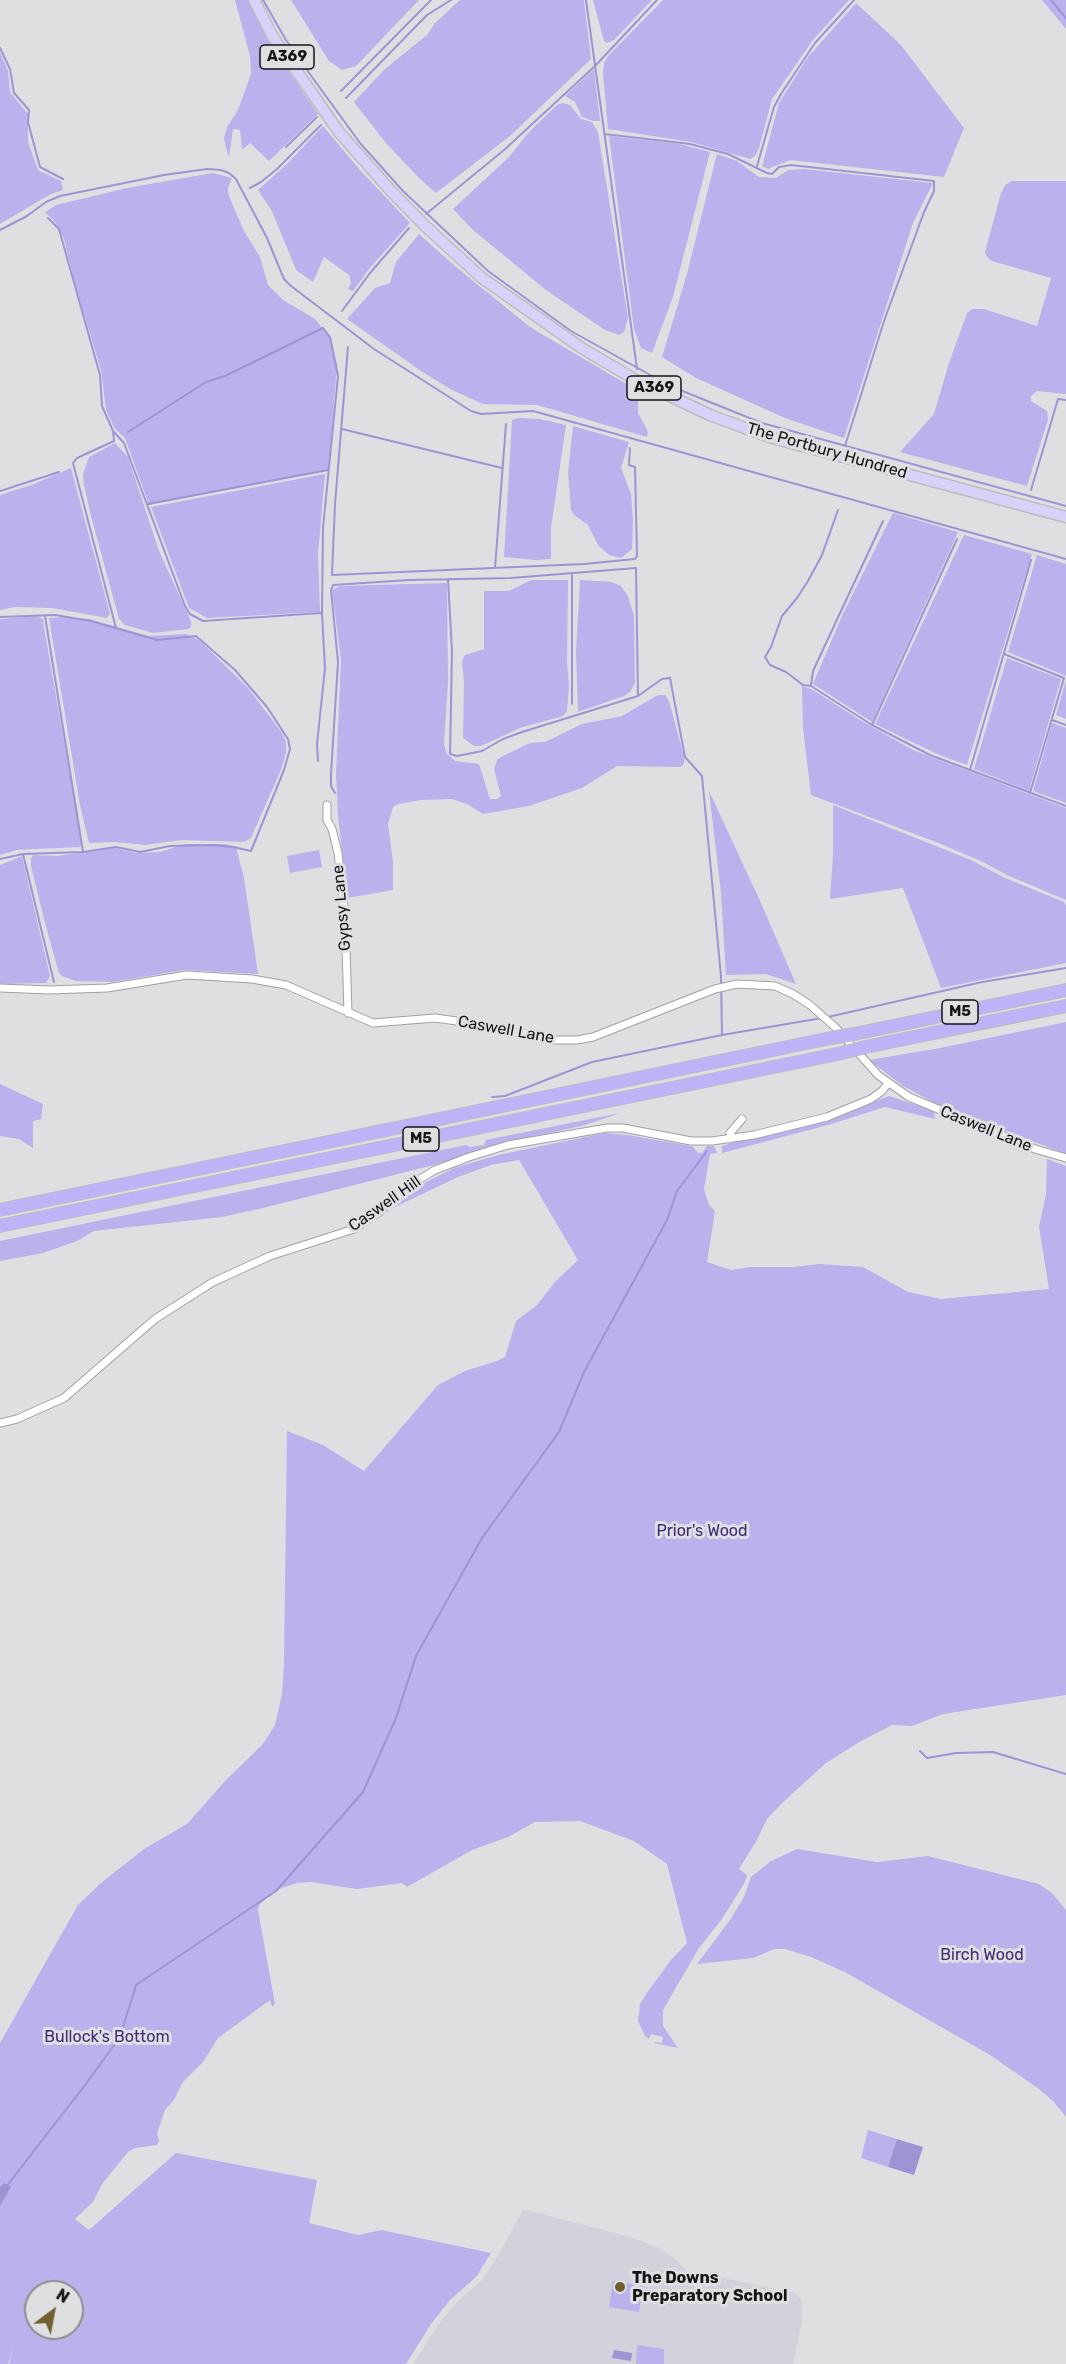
<!DOCTYPE html>
<style>
body{margin:0}
#map{position:relative;width:1066px;height:2364px;overflow:hidden;background:#dfdfe2;font-family:Rubik,sans-serif}
canvas{display:block}
.north{position:absolute;left:24px;top:2280px;width:60px;height:60px;box-sizing:border-box;background:#dfdfe2;border:2px solid #8e8e90;border-radius:50%;rotate:32deg;font-size:16px;font-weight:700;line-height:24px;text-align:center;color:#141415}
.north::after{content:'';display:block;margin:auto;width:21px;height:27px;background:#71602e;clip-path:polygon(50% 0,100% 100%,50% 72%,0 100%)}
</style>
<div id="map">
<canvas width="1066" height="2364"></canvas>
<div class="north">N</div>
</div>
<script>
const g = document.querySelector('canvas').getContext('2d');
g.lineJoin = 'round';
function fillPath(path, color) { g.fillStyle = color; g.fill(path, 'evenodd'); }
const toPath = rows => new Path2D(rows.map(r => 'M' + r).join(''));
function stroke(path, color, width, dash) { g.strokeStyle = color; g.lineWidth = width; g.lineCap = dash ? 'butt' : 'round'; g.setLineDash(dash || []); g.stroke(path); }
function drawText(font, color, halo, rows, align = 'center') {
  g.font = font + ' Rubik,sans-serif'; g.lineWidth = 6; g.setLineDash([]); g.textBaseline = 'middle'; g.strokeStyle = halo; g.fillStyle = color; for (const [text, x, y, turn = 0] of rows) {
    g.save(); g.translate(x, y); g.rotate((+turn || 0) * Math.PI / 180); g.textAlign = isNaN(turn) ? turn : align; if (halo) g.strokeText(text, 0, 0); g.fillText(text, 0, 0); g.restore();
  }
}
fillPath(toPath([
 [523,2209,630,2237,657,2247,673,2257,686,2270,795,2293,802,2301,802,2322,793,2364,413,2364,439,2323,458,2301,481,2281,498,2256]
]), '#d3d2dc');
fillPath(toPath([
 [235,0,248,0,284,64,318,114,269,161,250,143,242,150,240,130,233,129,229,157,226,148,224,138,227,127,238,110,251,74,250,56],
 [291,0,419,0,356,66,342,70,329,61],
 [460,0,584,0,591,59,510,136,436,193,420,179,385,142,354,102,385,69,427,35,435,23],
 [593,0,652,0,614,40,607,43,604,41],
 [663,0,849,0,813,40,772,99,759,148,755,156,750,159,691,142,608,129,603,73,604,63,608,56],
 [1042,0,1066,0,1066,29],
 [856,3,900,44,964,128,944,177,790,160,768,169,762,166,779,103,808,57],
 [0,52,8,71,10,92,28,114,28,142,38,170,61,181,63,190,51,194,0,224],
 [594,69,600,121,593,121,582,117,575,102,565,96],
 [563,103,570,105,581,119,592,122,598,132,628,318,624,332,619,335,605,330,546,290,473,230,453,209,509,157,528,133,557,105],
 [323,126,360,170,410,223,369,269,353,291,348,289,351,283,349,275,324,257,313,282,296,270,272,211,258,190,287,164],
 [609,136,680,144,710,152,673,297,652,353,641,348,634,329],
 [717,154,737,161,759,177,776,178,788,170,803,169,933,183,913,223,844,438,785,418,696,378,662,357,687,274],
 [213,173,232,178,228,188,229,196,244,231,260,257,268,285,283,300,315,319,330,338,337,364,329,469,149,505,125,438,115,429,106,410,101,370,75,284,64,239,55,222,45,212,56,205,127,188],
 [1012,181,1066,181,1066,394,1037,391,1031,396,1031,401,1047,411,1048,420,1027,486,900,452,934,414,949,363,967,313,972,309,984,309,1037,326,1051,278,992,261,987,257,985,252,1001,193,1005,185],
 [419,234,456,267,530,327,638,391,638,413,648,432,647,437,537,405,483,404,452,390,424,373,347,319,375,288,390,283,396,262],
 [519,418,540,419,566,425,551,528,551,559,536,560,504,557,512,420],
 [573,426,629,442,621,468,631,494,633,521,632,549,621,558,609,555,598,545,588,525,574,515,571,510,568,473],
 [115,443,128,457,159,551,191,621,191,627,188,629,153,633,125,625,119,619,91,516,84,485,83,474,89,457],
 [71,468,110,614,107,618,52,608,15,607,0,610,0,495,34,484],
 [325,474,318,554,320,612,207,618,189,608,151,507],
 [893,513,958,532,872,722,813,684,842,616],
 [964,535,1032,554,967,765,937,754,875,724],
 [1037,555,1066,564,1066,676,1008,652],
 [531,580,568,580,567,663,569,686,567,711,563,716,520,728,481,746,474,746,463,738,464,683,462,661,465,655,484,649,484,591,509,591],
 [580,580,611,582,621,586,628,596,634,616,635,683,630,692,624,696,578,712,576,652],
 [447,583,448,682,444,745,447,754,455,761,479,764,490,799,497,799,501,796,494,769,497,760,501,757,530,743,545,742,582,724,622,716,658,695,665,695,669,701,684,756,684,764,680,767,617,766,582,788,529,806,483,814,467,804,452,799,421,800,398,804,393,807,388,824,393,862,393,890,347,898,338,815,336,774,341,660,332,590,340,586],
 [37,616,43,619,44,627,82,844,79,847,17,850,0,855,0,619],
 [63,617,89,619,149,636,186,634,199,640,248,688,283,734,286,743,286,753,281,770,251,838,244,842,182,840,145,845,116,842,89,843,80,805,49,618],
 [1007,658,1061,679,1029,791,974,769],
 [1066,680,1066,719,1056,715],
 [802,686,813,690,860,720,913,750,1066,808,1066,900,1007,875,983,862,936,842,811,795,803,728],
 [1052,723,1066,728,1066,803,1033,791],
 [709,791,761,903,796,984,766,974,726,975,721,893],
 [833,805,971,860,1003,877,1064,902,1066,905,1066,963,941,988,903,888,830,899,833,854],
 [185,844,225,844,236,847,244,878,258,974,184,970,113,982,76,981,62,976,59,973,45,923,31,866,31,859,33,855,57,856,115,848,136,853,160,852],
 [319,850,322,867,290,873,287,856],
 [22,856,50,976,46,983,0,984,0,865],
 [1066,1022,1066,1154,942,1107,903,1086,869,1060,935,1049],
 [0,1084,43,1104,41,1119,33,1121,33,1148,19,1139,0,1136],
 [889,1096,934,1111,935,1119,885,1107,828,1125,722,1153,722,1146,731,1143,837,1116],
 [620,1113,585,1125,515,1141,434,1165,263,1208,222,1217,94,1231,77,1241,43,1253,0,1261,0,1241,466,1145,470,1147,484,1145,486,1140],
 [605,1133,627,1135,692,1146,698,1153,702,1153,707,1146,714,1146,717,1153,710,1154,704,1189,709,1205,715,1211,707,1262,731,1270,750,1267,794,1267,819,1264,863,1267,908,1292,941,1299,1049,1289,1039,1227,1046,1194,1047,1159,1066,1166,1066,1695,943,1714,912,1726,892,1725,861,1741,826,1763,781,1804,767,1819,757,1840,739,1869,747,1875,745,1882,722,1919,699,1948,663,2010,663,2026,678,2048,654,2043,654,2042,662,2043,663,2037,651,2034,649,2039,645,2036,638,2021,640,2004,646,1994,671,1960,687,1943,667,1864,634,1841,580,1821,535,1822,508,1837,472,1850,407,1887,402,1883,357,1889,310,1882,297,1883,276,1890,260,1904,258,1910,275,2004,272,2007,270,2000,218,2038,203,2062,182,2083,174,2100,165,2110,157,2133,159,2141,157,2145,135,2148,128,2152,102,2184,93,2202,75,2219,89,2230,176,2153,317,2180,309,2223,358,2235,381,2230,491,2253,476,2277,450,2300,431,2324,406,2364,9,2364,13,2348,8,2364,0,2364,0,2043,78,1905,101,1883,144,1849,187,1824,226,1780,263,1744,275,1725,282,1694,284,1665,287,1431,323,1445,364,1471,438,1385,465,1371,497,1361,505,1357,516,1321,537,1305,555,1282,578,1260,519,1160,491,1165,458,1177,393,1208,426,1182,454,1168,498,1155],
 [43,2288,46,2289,43,2292,72,2292,72,2328,36,2328,36,2308,31,2316,36,2304,36,2292,41,2292],
 [797,1849,877,1862,928,1856,1039,1884,1052,1893,1066,1910,1066,2117,1054,2102,1039,2089,990,2055,845,1972,811,1957,785,1949,774,1949,753,1958,697,1964,730,1920,744,1897,751,1877,771,1861],
 [868,2130,897,2139,888,2167,861,2158],
 [613,2281,643,2286,639,2312,609,2307],
 [637,2345,664,2349,664,2364,636,2364]
]), '#bbb1ec');
fillPath(toPath([
 [897,2139,923,2147,914,2175,888,2167],
 [4,2183,11,2187,0,2206,0,2187],
 [614,2350,632,2353,631,2361,612,2358]
]), '#9f93d4');
stroke(toPath([
 [263,0,286,40,312,77,360,143,403,191,488,271,571,331,670,386,762,423,1066,506],
 [586,0,637,369],
 [1051,0,1066,18],
 [0,48,10,69,14,93,29,110,28,122,40,167,63,179],
 [341,91,431,0],
 [346,98,427,15,451,0],
 [604,134,690,144,728,154,767,173,772,174,779,167,791,165,934,181,934,191,924,212,884,321,845,446],
 [286,147,317,117],
 [757,166,774,107,781,94,815,43,854,0],
 [250,188,261,182,277,169,321,125],
 [426,214,504,150,595,66,657,0],
 [48,218,59,229,100,375,102,406,113,431,124,443,185,606,190,614,203,621,321,613],
 [0,230,27,216,46,202,60,196,164,175,207,169,221,170,229,173,236,179,267,238,284,279,291,286,374,349,471,411,481,414,533,411,1066,559],
 [342,311,370,273,409,228],
 [348,347,335,504,332,575,584,564,635,559,637,556,635,467,629,465,630,448],
 [342,429,502,468],
 [113,431,114,441,77,458,73,463,116,628],
 [128,432,206,382,225,376,323,328,330,337,338,376,323,528,322,613,325,668,317,744,318,761],
 [1031,490,1058,399,1066,400],
 [0,491,59,472],
 [148,504,328,470],
 [838,510,822,555,808,581,797,598,782,616,771,647,765,657,770,665,786,672,803,685,811,686,872,725,930,755,1066,806],
 [495,568,506,424],
 [448,579,452,652,450,754,457,756,482,751,503,739,522,732,638,696],
 [45,616,83,852],
 [0,617,55,615,91,621,157,640,196,636,235,670,267,707,288,739,290,749,284,770,251,851,233,847,212,845,170,846,140,852,116,847,83,852,23,854,0,859],
 [1004,654,1064,678,1030,793],
 [811,685,813,671,883,521],
 [572,704,572,575],
 [1052,720,1066,725],
 [872,725,957,539],
 [970,770,1031,560],
 [335,793,331,786,331,774,338,662,331,590,333,585,409,580,511,578,636,568,638,696,662,679,670,678,685,757,702,776,721,976,722,1035],
 [23,854,54,982],
 [828,1017,982,982,1066,968],
 [492,1097,505,1096,592,1062,722,1035,822,1018],
 [920,1751,927,1758,956,1753,993,1752,1066,1774],
 [6,2187,85,2085,120,2037,136,1985,276,1891,363,1792,396,1718,416,1656,482,1538,559,1432,584,1372,667,1220,677,1191,707,1151]
]), '#9f93d4', 2);
const street = toPath([
 [327,805,327,820,332,829,338,853,345,916,348,1013],
 [0,988,49,990,107,988,187,975,252,979,286,985,373,1023,435,1018,471,1023,553,1040,577,1040,593,1037,715,989,737,984,775,986,793,994,810,1005,836,1028,878,1075,909,1097,1035,1149,1066,1158],
 [730,1133,742,1119],
 [0,1423,17,1419,64,1398,155,1319,213,1282,270,1256,354,1229,378,1213,410,1185,435,1170,469,1157,508,1145,607,1128,623,1128,691,1141,712,1141,754,1135,827,1117,871,1099,882,1091,888,1083]
]);
const primary = toPath([
 [254,0,273,37,339,132,390,190,424,225,482,278,583,349,636,380,710,415,769,437,1066,517]
]);
const highway = toPath([
 [854,1034,1066,990],
 [865,1047,1066,1006],
 [0,1210,831,1038],
 [0,1226,842,1053]
]);
stroke(street, '#a1a1a4', 9);
stroke(primary, '#bdbdbd', 13);
stroke(highway, '#bdbdbd', 14);
stroke(street, '#fff', 7);
stroke(primary, '#d9d1fa', 10);
stroke(highway, '#bfb3f7', 12);
const highwayBridge = toPath([
 [831,1038,854,1034],
 [842,1053,865,1047]
]);
stroke(highwayBridge, '#bdbdbd', 14, []);
stroke(highwayBridge, '#bfb3f7', 12);
for (const [x, y, r, color] of [
 [620,2287,6,"#71602e"]
]) { const dot = new Path2D(); dot.arc(x, y, r, 0, 2 * Math.PI); g.fillStyle = color; g.fill(dot); stroke(dot, '#dfdfe2', 2); }
for (const [x, y, w] of [
 [287,57,54],
 [654,388,54],
 [960,1012,36],
 [421,1139,36]
]) { const box = new Path2D(); box.roundRect(x - w / 2, y - 12, w, 24, 4.5); g.fillStyle = '#dfdfe2'; g.fill(box); stroke(box, '#141415', 1.5); }
drawText('bold 15px', '#141415', null, [
 ["A369",287,57],
 ["A369",654,388],
 ["M5",960,1012],
 ["M5",421,1139]
]);
drawText('16px', '#141415', '#dfdfe2', [
 ["The Portbury Hundred",827,451,16],
 ["Gypsy Lane",342,908,-95],
 ["Caswell Lane",506,1030,10],
 ["Caswell Lane",986,1129,22],
 ["Caswell Hill",385,1204,-35]
]);
drawText('16px', '#402a77', '#dfdfe2', [
 ["Prior's Wood",702,1531],
 ["Birch Wood",982,1955],
 ["Bullock's Bottom",107,2037]
]);
drawText('bold 16px', '#141415', '#dfdfe2', [
 ["The Downs",632,2278],
 ["Preparatory School",632,2296]
], 'left');
</script>
